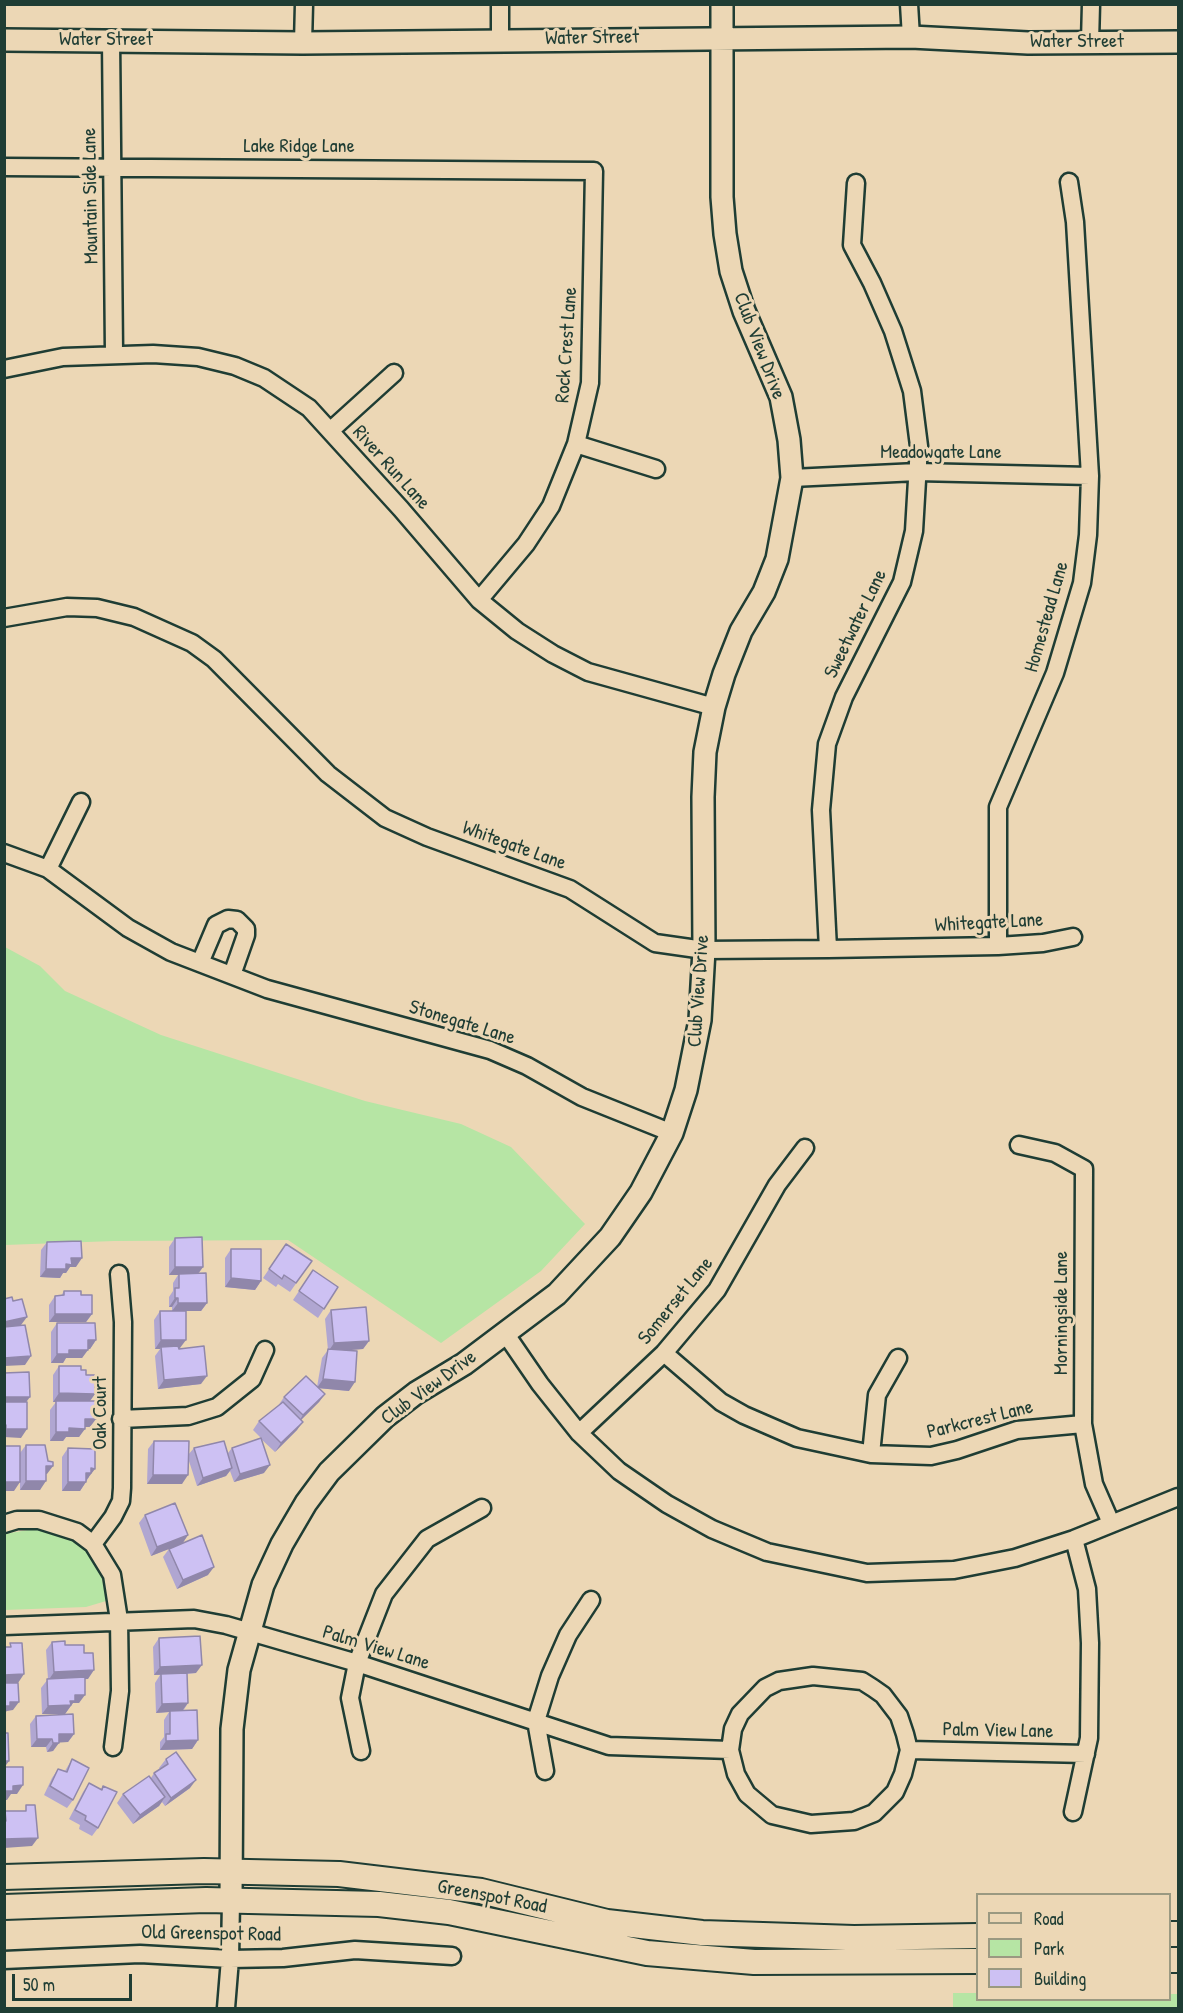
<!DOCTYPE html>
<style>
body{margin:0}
#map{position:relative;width:1183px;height:2013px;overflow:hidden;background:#ecd7b5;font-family:"Patrick Hand",sans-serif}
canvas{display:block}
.frame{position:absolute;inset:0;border:6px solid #1f3d34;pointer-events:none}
.legend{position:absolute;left:976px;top:1893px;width:195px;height:108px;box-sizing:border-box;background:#ecd7b5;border:2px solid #9a9981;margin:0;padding:8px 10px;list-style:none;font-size:18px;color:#1f3d34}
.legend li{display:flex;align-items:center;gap:12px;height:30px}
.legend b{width:30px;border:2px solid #9a9981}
.scale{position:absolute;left:12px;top:1974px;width:120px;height:27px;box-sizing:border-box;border:3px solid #1f3d34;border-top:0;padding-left:8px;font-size:18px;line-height:21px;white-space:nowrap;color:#1f3d34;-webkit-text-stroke:4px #ecd7b5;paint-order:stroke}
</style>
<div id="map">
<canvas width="1183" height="2013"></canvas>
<div class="frame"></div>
<ul class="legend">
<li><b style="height:8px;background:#ecd7b5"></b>Road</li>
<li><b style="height:16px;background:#b6e5a4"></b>Park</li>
<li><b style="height:16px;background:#cdc1f3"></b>Building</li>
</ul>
<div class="scale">50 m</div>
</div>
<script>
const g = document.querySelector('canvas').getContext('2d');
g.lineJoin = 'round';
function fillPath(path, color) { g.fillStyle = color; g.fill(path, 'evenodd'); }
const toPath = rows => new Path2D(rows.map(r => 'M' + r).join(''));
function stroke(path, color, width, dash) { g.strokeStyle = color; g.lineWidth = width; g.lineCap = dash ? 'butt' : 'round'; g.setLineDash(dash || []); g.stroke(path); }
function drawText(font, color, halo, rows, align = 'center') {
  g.font = font + ' "Patrick Hand",sans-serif'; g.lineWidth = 6; g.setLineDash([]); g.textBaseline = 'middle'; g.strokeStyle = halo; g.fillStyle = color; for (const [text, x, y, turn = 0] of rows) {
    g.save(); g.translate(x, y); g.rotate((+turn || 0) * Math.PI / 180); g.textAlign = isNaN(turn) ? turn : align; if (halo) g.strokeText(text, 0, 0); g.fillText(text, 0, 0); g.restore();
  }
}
fillPath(toPath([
 [5,947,40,966,65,991,161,1035,365,1101,461,1124,511,1147,585,1224,541,1271,441,1343,288,1240,114,1241,5,1245],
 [34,1529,57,1532,76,1542,91,1556,101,1572,106,1601,86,1607,5,1610,4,1534],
 [953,1993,977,1993,978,2000,1170,2000,1170,1994,1178,1994,1178,2008,953,2008]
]), '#b6e5a4');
const minor = toPath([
 [909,4,911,37],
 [111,39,114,353],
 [500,39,500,4],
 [1090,42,1091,4],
 [303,43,304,4],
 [4,167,594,171,590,383,576,444,551,506,526,544,479,600],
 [4,369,63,357,153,354,198,357,235,366,264,378,309,408,401,509,479,600,517,631,553,654,588,672,714,707],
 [330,431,394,373],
 [576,444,656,469],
 [792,478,917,472,1090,476],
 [4,618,67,607,97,608,134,617,192,643,214,659,328,774,385,818,427,837,570,889,655,943,704,950,828,949,998,946,1043,943,1073,937],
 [4,853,48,869,128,928,171,952,267,989,490,1050,527,1066,582,1097,672,1133],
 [48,869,81,802],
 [998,946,998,807,1055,673,1082,583,1088,535,1090,476,1075,222,1069,182],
 [828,949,821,810,827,744,844,697,902,582,914,531,919,446,912,391,893,331,872,283,852,245,856,183],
 [200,963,216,925,228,919,237,920,246,929,246,935,232,975],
 [1019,1145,1055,1153,1084,1169,1083,1424,1094,1484,1111,1523],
 [505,1333,540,1384,579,1433,619,1471,667,1504,712,1529,767,1552,867,1573,954,1570,1015,1558,1074,1539,1178,1497],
 [664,1353,721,1402,744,1415,797,1438,871,1454,931,1456,957,1450,1017,1430,1083,1424],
 [121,1419,188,1416,217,1407,252,1379,265,1350],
 [579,1433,664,1353,717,1290,777,1185,805,1148],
 [871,1454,877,1395,898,1358],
 [4,1524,17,1520,39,1520,77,1532,93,1544,112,1575,119,1620,120,1691,113,1747],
 [93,1544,113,1517,121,1501,122,1488,123,1322,119,1274],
 [4,1626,194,1619,226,1625,357,1663,609,1746,730,1750],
 [813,1676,862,1681,873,1688,883,1695,899,1716,905,1734,909,1750,903,1774,895,1792,874,1813,854,1821,811,1824,772,1815,747,1794,736,1774,730,1750,733,1729,740,1714,765,1688,779,1681,813,1676],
 [909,1750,1086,1754],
 [361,1751,350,1698,357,1663,384,1594,427,1539,482,1508],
 [545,1771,536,1721,550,1676,568,1635,591,1600],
 [1073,1812,1089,1738,1090,1643,1087,1589,1074,1539],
 [4,1960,140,1954,230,1959,283,1958,355,1950,452,1956],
 [226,2008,230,1959,231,1900]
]);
const tertiary = toPath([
 [4,40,303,43,911,37,1028,43,1178,42],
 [231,1900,232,1729,239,1670,263,1585,282,1544,306,1503,329,1472,385,1417,416,1393,464,1364,557,1294,610,1237,641,1192,672,1133,686,1090,700,1020,704,950,703,797,705,752,714,707,724,674,741,631,764,592,777,559,792,478,789,440,781,397,744,311,731,271,725,234,722,197,722,4]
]);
const secondary = toPath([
 [4,1877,204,1871,339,1874,481,1891,607,1922,702,1933,854,1938,978,1936],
 [4,1907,206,1900,379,1904,449,1912,647,1953,754,1962,978,1961],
 [1170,1934,1178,1934],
 [1170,1960,1178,1960]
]);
stroke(minor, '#1f3d34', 21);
stroke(tertiary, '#1f3d34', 26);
stroke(secondary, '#1f3d34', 28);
stroke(minor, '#ecd7b5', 16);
stroke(tertiary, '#ecd7b5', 21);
stroke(secondary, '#ecd7b5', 24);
fillPath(toPath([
 [175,1238,203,1267,198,1274,207,1303,201,1311,186,1311,180,1348,178,1348,201,1384,158,1389,155,1356,160,1349,155,1349,154,1320,160,1311,172,1311,172,1307,169,1307,169,1297,173,1291,173,1283,178,1275,169,1275,169,1247],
 [47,1242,76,1267,70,1267,66,1273,63,1273,60,1278,40,1277,41,1250],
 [286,1244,312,1261,290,1292,278,1284,276,1287,263,1278],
 [231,1249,261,1281,255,1290,225,1287,225,1258],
 [313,1270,338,1287,318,1318,293,1300],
 [64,1291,81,1295,92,1314,86,1322,49,1322,49,1305,55,1296,61,1296],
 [331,1310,369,1341,363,1349,345,1350,349,1391,318,1388,325,1394,319,1402,301,1420,297,1430,275,1452,261,1439,264,1473,234,1482,230,1471,226,1476,197,1486,188,1458,182,1484,147,1484,148,1449,154,1441,188,1455,194,1448,228,1453,232,1448,261,1438,253,1430,259,1421,278,1406,284,1397,317,1387,322,1358,328,1350,325,1319],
 [57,1323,96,1340,90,1349,88,1349,82,1358,66,1358,63,1363,51,1363,51,1332],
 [59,1366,81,1370,86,1375,95,1394,90,1401,90,1427,85,1427,79,1437,66,1437,63,1441,50,1441,50,1410,56,1402,53,1402,53,1375],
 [26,1445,53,1466,46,1474,40,1490,20,1490,20,1453],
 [68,1448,89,1477,80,1491,62,1491,62,1457],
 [145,1515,188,1535,182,1544,208,1575,177,1589,163,1557,169,1549,173,1547,151,1556,139,1523],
 [159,1638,196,1673,187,1674,188,1703,183,1711,198,1740,192,1749,160,1750,160,1742,164,1737,164,1720,169,1712,156,1713,155,1683,160,1675,154,1675,153,1647],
 [52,1642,65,1645,88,1679,85,1679,79,1703,73,1703,65,1714,42,1714,41,1688,48,1679,46,1650],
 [36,1716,74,1734,68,1742,59,1742,53,1751,47,1752,46,1747,31,1747,30,1724],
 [72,1759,73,1800,67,1808,44,1795,52,1778,58,1769,65,1771],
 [166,1759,190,1788,165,1806,162,1802,159,1806,133,1824,117,1803,123,1794,151,1778,154,1773,160,1769,159,1768],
 [89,1783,101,1789,103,1786,98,1828,92,1836,79,1829,80,1825,69,1819,83,1792]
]), '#b0a6d1');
fillPath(toPath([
 [71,1258,82,1258,76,1267,70,1267,66,1273,63,1273,60,1278,40,1277,46,1269],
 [175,1267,203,1267,197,1275,169,1275],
 [231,1278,261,1281,255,1290,225,1287],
 [175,1298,178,1298,172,1307,169,1307],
 [178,1303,207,1303,201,1311,172,1311],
 [55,1314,92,1314,86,1322,49,1322],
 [27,1317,21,1325,4,1329,4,1322],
 [88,1340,96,1340,90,1349,82,1349],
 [161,1340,186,1340,180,1348,161,1349,161,1347,160,1349,155,1349],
 [369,1341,363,1349,328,1352,334,1343],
 [69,1350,88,1350,82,1358,66,1358,63,1363,51,1363,57,1354],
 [31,1356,25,1365,4,1366,4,1358],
 [207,1376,201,1384,158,1389,164,1380],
 [323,1379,355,1382,349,1391,317,1388],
 [59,1393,95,1394,89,1402,53,1402],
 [325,1394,319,1402,297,1424,303,1415],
 [4,1397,30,1397,24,1405,4,1405],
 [85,1419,96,1419,90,1427,79,1427],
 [303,1422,297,1430,275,1452,281,1443],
 [69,1428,85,1429,79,1437,66,1437,63,1441,50,1441,56,1432],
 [6,1429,27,1429,21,1438,4,1437,4,1430],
 [270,1465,264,1473,234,1482,240,1474],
 [46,1466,53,1466,47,1474,40,1474],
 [91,1468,95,1469,85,1482,86,1473],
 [232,1468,226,1476,197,1486,203,1478],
 [153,1475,188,1475,182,1484,147,1484],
 [26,1481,46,1481,40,1490,20,1490],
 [4,1482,20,1482,14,1491,4,1491],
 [68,1482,86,1482,80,1491,62,1491],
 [188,1535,182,1544,151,1556,157,1547],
 [214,1567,208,1575,177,1589,183,1580],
 [202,1665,196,1673,154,1675,160,1667],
 [94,1670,88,1679,48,1681,54,1672],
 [24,1674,18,1683,4,1683,4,1675],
 [75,1695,85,1695,79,1703,73,1703,65,1714,42,1714,48,1706],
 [10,1702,19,1702,13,1710,7,1711,4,1713,4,1706],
 [188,1703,182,1711,156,1713,162,1704],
 [59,1734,74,1734,68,1742,53,1743],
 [37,1739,52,1739,46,1747,31,1747],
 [198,1740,192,1749,160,1750,166,1741],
 [53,1743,59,1743,53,1751,47,1752],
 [4,1761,9,1761,4,1768],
 [196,1780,190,1788,165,1806,171,1798],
 [23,1785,17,1794,11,1794,7,1800,4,1800,4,1791,13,1786],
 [165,1797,159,1806,133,1824,140,1815],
 [38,1838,32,1846,4,1848,4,1839]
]), '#9087aa');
const building = toPath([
 [202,1237,203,1267,175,1267,175,1238,202,1237],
 [81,1241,82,1258,71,1258,72,1265,66,1264,66,1269,46,1269,47,1242,81,1241],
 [286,1244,312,1261,296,1283,284,1275,282,1279,269,1269,286,1244],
 [231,1249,261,1249,261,1281,231,1278,231,1249],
 [313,1270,338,1287,324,1309,299,1291,313,1270],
 [206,1273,207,1303,178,1303,178,1298,175,1298,175,1288,179,1288,179,1274,206,1273],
 [64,1291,81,1291,81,1295,92,1295,92,1314,55,1314,55,1296,64,1295,64,1291],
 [12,1297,13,1301,22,1299,27,1317,4,1322,4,1299,12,1297],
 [366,1307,369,1341,334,1343,331,1310,366,1307],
 [160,1311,186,1311,186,1340,161,1340,160,1311],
 [57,1323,95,1323,96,1340,88,1340,88,1350,69,1350,69,1354,57,1354,57,1323],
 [25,1325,31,1356,4,1358,4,1327,25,1325],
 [178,1346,179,1349,204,1346,207,1376,164,1380,161,1347,178,1346],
 [328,1349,357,1351,355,1382,323,1379,328,1349],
 [59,1366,81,1366,81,1370,86,1370,86,1375,95,1375,95,1394,59,1393,59,1366],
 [29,1372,30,1397,4,1397,4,1373,29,1372],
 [306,1376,325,1394,303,1415,284,1397,306,1376],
 [56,1401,96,1401,96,1419,85,1419,85,1429,69,1428,69,1432,56,1432,56,1401],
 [4,1402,27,1402,27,1429,6,1429,6,1425,4,1425,4,1402],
 [283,1402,303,1422,281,1443,259,1421,283,1402],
 [261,1438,270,1465,240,1474,232,1448,261,1438],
 [154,1441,189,1441,188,1475,153,1475,154,1441],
 [224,1441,232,1468,203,1478,194,1448,224,1441],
 [26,1445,45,1445,48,1461,53,1462,53,1466,46,1466,46,1481,26,1481,26,1445],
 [4,1446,20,1446,20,1482,4,1482,4,1446],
 [68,1448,95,1449,95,1469,91,1468,91,1473,86,1473,86,1482,68,1482,68,1448],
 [175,1503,188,1535,157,1547,145,1515,175,1503],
 [202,1535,214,1567,183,1580,169,1549,202,1535],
 [200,1636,202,1665,160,1667,159,1638,200,1636],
 [65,1641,65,1645,84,1645,84,1653,93,1653,94,1670,54,1672,52,1642,65,1641],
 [10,1643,22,1643,24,1674,4,1675,4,1647,11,1647,10,1643],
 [187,1673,188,1703,162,1704,161,1674,187,1673],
 [85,1677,85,1695,75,1695,75,1701,70,1701,71,1705,48,1706,47,1679,85,1677],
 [4,1683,18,1683,19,1702,10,1702,10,1706,4,1706,4,1683],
 [197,1710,198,1740,166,1741,166,1734,170,1734,170,1711,197,1710],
 [73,1714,74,1734,59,1734,59,1743,53,1743,52,1739,37,1739,36,1716,73,1714],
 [4,1733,8,1733,9,1761,4,1761,4,1733],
 [176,1752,196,1780,171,1798,154,1773,168,1764,166,1759,176,1752],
 [72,1759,89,1768,73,1800,50,1786,58,1769,67,1772,72,1759],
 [4,1767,23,1767,23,1785,13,1786,13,1791,4,1791,4,1767],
 [149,1776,165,1797,140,1815,123,1794,149,1776],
 [89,1783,102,1790,103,1786,117,1792,98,1828,85,1820,86,1816,75,1810,89,1783],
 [26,1805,35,1805,38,1838,4,1839,4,1821,6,1821,5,1811,26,1811,26,1805]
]);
fillPath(building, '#cdc1f3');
stroke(building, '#9087aa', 1.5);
drawText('20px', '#1f3d34', '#ecd7b5', [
 ["Water Street",592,38,-1],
 ["Water Street",106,40],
 ["Water Street",1077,42],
 ["Lake Ridge Lane",299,147],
 ["Mountain Side Lane",91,196,-91],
 ["Rock Crest Lane",567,345,-86],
 ["Club View Drive",759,346,69],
 ["Meadowgate Lane",941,453],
 ["River Run Lane",391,468,48],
 ["Homestead Lane",1047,617,-74],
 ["Sweetwater Lane",856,624,-64],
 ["Whitegate Lane",514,846,20],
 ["Whitegate Lane",989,923,-3],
 ["Club View Drive",699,991,-86],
 ["Stonegate Lane",462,1023,17],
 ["Somerset Lane",676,1301,-51],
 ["Morningside Lane",1062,1313,-90],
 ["Club View Drive",429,1388,-36],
 ["Oak Court",101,1413,-90],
 ["Parkcrest Lane",980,1420,-14],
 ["Palm View Lane",376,1648,17],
 ["Palm View Lane",998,1731,1],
 ["Greenspot Road",492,1897,11],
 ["Old Greenspot Road",211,1934,1]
]);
</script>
